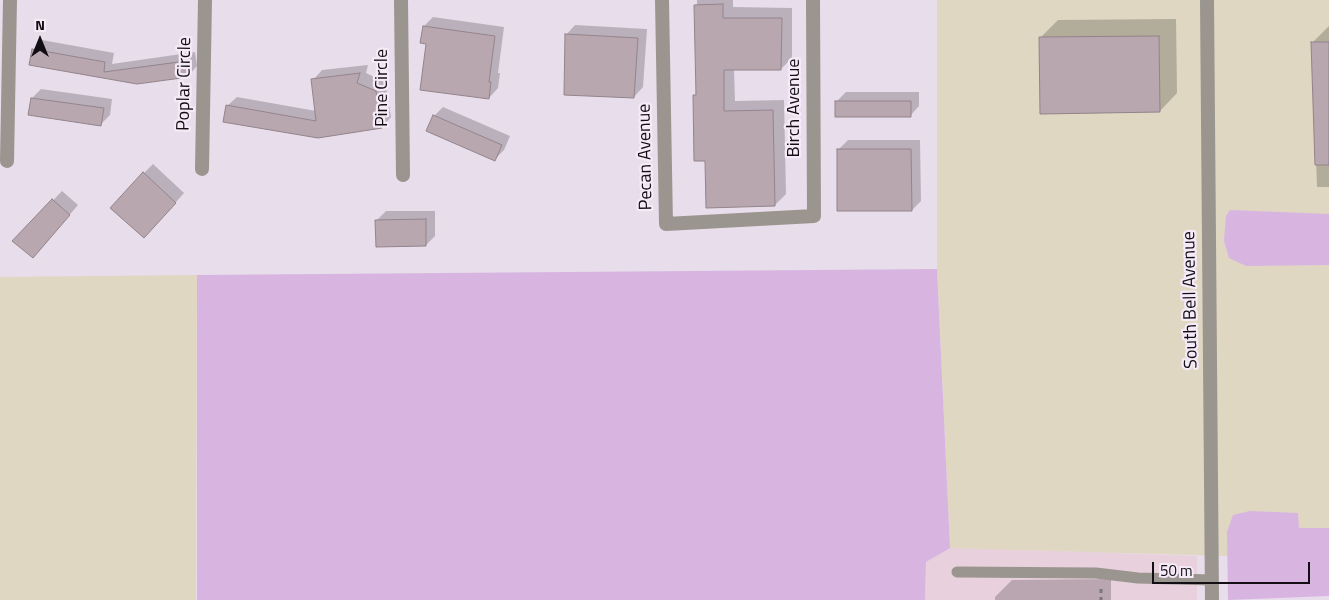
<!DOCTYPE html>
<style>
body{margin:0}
#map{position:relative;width:1329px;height:600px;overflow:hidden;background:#e8ddeb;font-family:"Titillium Web",sans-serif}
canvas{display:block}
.north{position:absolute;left:15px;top:15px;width:50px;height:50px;-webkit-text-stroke:4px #f5eaf8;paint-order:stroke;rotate:0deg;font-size:14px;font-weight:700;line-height:20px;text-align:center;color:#120e13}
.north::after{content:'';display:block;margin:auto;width:18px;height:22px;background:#120e13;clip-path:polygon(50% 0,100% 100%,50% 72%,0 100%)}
.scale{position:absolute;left:1152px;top:562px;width:158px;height:22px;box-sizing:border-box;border:2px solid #120e13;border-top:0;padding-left:6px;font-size:15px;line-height:18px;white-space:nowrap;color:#120e13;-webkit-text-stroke:4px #f5eaf8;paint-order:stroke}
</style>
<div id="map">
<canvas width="1329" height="600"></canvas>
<div class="north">N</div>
<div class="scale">50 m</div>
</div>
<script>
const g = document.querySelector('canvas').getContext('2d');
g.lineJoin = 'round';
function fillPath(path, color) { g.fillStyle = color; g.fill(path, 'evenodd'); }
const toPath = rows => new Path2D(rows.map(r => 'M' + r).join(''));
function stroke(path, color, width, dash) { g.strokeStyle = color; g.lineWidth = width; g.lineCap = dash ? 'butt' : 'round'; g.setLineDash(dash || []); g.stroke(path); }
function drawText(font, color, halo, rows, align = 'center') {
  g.font = font + ' "Titillium Web",sans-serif'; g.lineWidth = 4.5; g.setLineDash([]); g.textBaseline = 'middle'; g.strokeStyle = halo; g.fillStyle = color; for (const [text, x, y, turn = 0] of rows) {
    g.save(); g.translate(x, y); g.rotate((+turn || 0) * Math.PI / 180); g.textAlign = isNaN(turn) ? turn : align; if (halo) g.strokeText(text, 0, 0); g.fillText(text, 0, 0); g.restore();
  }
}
fillPath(toPath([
 [950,547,1197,556,1197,600,925,600,926,562]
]), '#e8d0dc');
fillPath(toPath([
 [937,0,1329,0,1329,559,950,548,937,269],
 [197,275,196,600,0,600,0,277]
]), '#dfd7c2');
fillPath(toPath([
 [1230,210,1329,214,1329,265,1246,266,1229,258,1224,241,1226,216],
 [937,269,950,548,926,562,925,600,197,600,197,275],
 [1250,511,1298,513,1299,528,1329,528,1329,596,1228,600,1227,532,1233,515]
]), '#d7b5e0');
fillPath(toPath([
 [697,0,733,0,733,7,792,8,792,58,781,69,734,69,735,101,784,100,786,194,775,205,706,160,695,160],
 [433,17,504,27,498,73,500,73,498,88,489,98,427,43,424,26],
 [1176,19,1177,93,1160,111,1040,38,1058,20],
 [575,25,647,29,643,87,634,97,566,35],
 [1329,26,1329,187,1317,187,1312,43],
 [42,40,114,53,112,64,195,52,197,66,188,76,137,83,33,50],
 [368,65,366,73,385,82,391,117,382,127,319,137,227,106,237,97,316,111,313,80,322,70],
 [41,89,112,99,110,115,101,124,32,98],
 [846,92,919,92,919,106,910,116,837,101],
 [443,107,510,136,504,150,495,159,434,116],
 [848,140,920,140,921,201,912,210,839,149],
 [153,164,184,193,153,228,144,173],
 [62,191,78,205,42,247,14,241],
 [386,211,435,211,435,236,426,245,377,220],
 [1111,579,1111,600,995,600,995,597,1012,580]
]), '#0003');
const building = toPath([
 [723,4,723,18,782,18,781,70,724,70,724,111,773,110,775,206,706,208,705,161,694,161,693,95,696,95,694,5,723,4],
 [423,26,495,36,489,82,491,82,489,99,420,90,426,44,420,43,423,26],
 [565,34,638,38,634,98,564,95,565,34],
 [1159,36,1160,112,1040,114,1039,37,1159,36],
 [1311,42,1329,42,1329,165,1315,165,1311,42],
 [32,49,105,62,104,72,186,61,189,77,137,84,29,65,32,49],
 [360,73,357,83,376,91,382,128,318,138,223,122,226,105,316,121,311,79,360,73],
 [31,98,104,108,101,126,28,115,31,98],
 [835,101,911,101,911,117,835,117,835,101],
 [433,115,502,145,495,161,426,131,433,115],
 [837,149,911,149,912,211,837,211,837,149],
 [143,172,176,203,144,238,110,208,143,172],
 [52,199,70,215,33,258,12,241,52,199],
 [426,219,426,246,376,247,375,220,426,219]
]);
fillPath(building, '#b8a7ae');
stroke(building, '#93838a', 1);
stroke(toPath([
 [1101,589,1101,600]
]), '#7b747d', 3, [4, 4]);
stroke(toPath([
 [957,572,1096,573,1138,578,1212,580]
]), '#9a958f', 11);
stroke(toPath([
 [401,0,403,175],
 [662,0,666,224,814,216,813,0],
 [1207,0,1212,600],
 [7,161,10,0],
 [202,169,205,0]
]), '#9a958f', 14);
drawText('18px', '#120e13', '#f5eaf8', [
 ["Poplar Circle",185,84,-89],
 ["Pine Circle",383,88,-90],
 ["Birch Avenue",795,108,-90],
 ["Pecan Avenue",646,157,-91],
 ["South Bell Avenue",1191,300,-91]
]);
</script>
